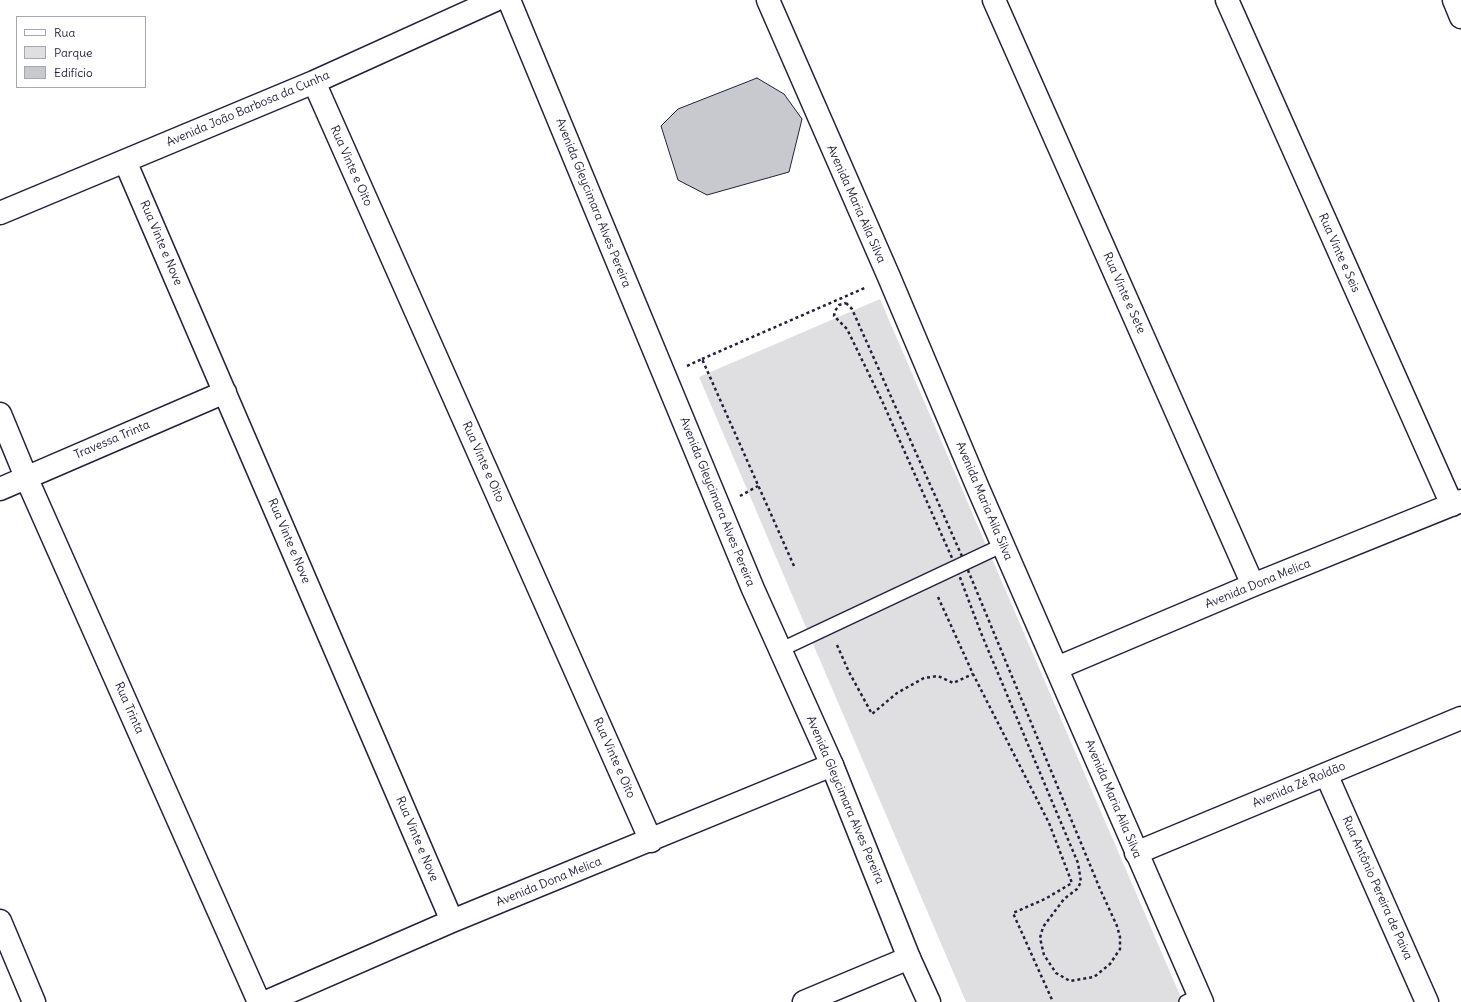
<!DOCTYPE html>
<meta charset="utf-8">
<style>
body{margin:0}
#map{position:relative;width:1461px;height:1002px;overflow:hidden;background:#fff;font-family:Delius,sans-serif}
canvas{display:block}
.legend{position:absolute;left:16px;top:16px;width:130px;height:72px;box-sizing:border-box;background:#fff;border:1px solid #a7a7b1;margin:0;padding:5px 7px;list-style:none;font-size:12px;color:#22223b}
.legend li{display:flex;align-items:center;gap:8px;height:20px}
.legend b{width:20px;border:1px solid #a7a7b1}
</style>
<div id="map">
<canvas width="1461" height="1002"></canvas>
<ul class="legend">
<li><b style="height:5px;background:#fff"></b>Rua</li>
<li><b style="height:11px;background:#dfdfe2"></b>Parque</li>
<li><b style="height:11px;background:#c8c8cf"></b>Edifício</li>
</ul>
</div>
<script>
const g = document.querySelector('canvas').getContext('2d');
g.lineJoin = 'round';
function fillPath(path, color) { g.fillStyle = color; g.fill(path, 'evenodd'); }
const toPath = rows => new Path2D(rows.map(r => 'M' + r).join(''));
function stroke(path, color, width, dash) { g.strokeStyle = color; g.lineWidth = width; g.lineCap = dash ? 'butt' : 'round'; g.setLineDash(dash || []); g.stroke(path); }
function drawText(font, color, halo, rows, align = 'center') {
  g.font = font + ' Delius,sans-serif'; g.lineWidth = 3; g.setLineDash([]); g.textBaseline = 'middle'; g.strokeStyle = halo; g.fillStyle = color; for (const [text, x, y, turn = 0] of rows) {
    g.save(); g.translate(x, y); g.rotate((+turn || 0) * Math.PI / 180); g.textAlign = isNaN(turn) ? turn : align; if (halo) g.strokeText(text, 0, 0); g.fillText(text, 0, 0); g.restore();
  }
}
fillPath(toPath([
 [880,299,1183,1002,966,1002,699,377]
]), '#dfdfe2');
const building = toPath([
 [757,78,784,94,802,119,789,172,707,195,678,180,661,126,678,109,757,78]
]);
fillPath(building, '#c8c8cf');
stroke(building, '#22223b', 1);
const lane = toPath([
 [780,650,1003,545],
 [1186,1002,1199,996]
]);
const street = toPath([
 [994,0,1253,585],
 [1227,0,1452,505],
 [1454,0,1461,17],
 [314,82,651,841],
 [125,161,452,921],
 [0,213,314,82,495,0],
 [0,414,26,477,259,1002],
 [0,489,225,392],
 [1057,668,1253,585,1461,501],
 [1326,774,1427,1002],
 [1136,853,1461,718],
 [0,921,34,1002],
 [266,1002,452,921,832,765],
 [804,1002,909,958]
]);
const secondary = toPath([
 [509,0,753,589,832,765,909,958,929,1002],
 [768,0,889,277,978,488,1202,1002]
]);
stroke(lane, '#22223b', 16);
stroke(street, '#22223b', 25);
stroke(secondary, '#22223b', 25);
stroke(toPath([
 [846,303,852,309,965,563,1100,889,1117,926,1120,937,1120,949,1110,964,1094,977,1070,981,1056,973,1044,955,1040,938,1043,927,1064,899,1077,889,1081,882,1078,863,981,633,956,567,883,403,847,329,834,316,835,311,839,305,846,303],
 [702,359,867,287],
 [687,366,702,359,794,566],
 [740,496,758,486],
 [938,597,973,674,1049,823,1072,883,1045,899,1013,913,1053,1002],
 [837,645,849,672,872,714,897,693,924,678,938,676,953,683,973,674]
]), '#22223b', 2.5, [3, 3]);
stroke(lane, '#fff', 13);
stroke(street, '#fff', 22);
stroke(secondary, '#fff', 22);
drawText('12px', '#22223b', '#fff', [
 ["Avenida João Barbosa da Cunha",248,109,-23],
 ["Rua Vinte e Oito",351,166,66],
 ["Avenida Gleycimara Alves Pereira",593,203,68],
 ["Avenida Maria Aila Silva",856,204,66],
 ["Rua Vinte e Nove",161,243,67],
 ["Rua Vinte e Seis",1339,253,66],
 ["Rua Vinte e Sete",1124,293,66],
 ["Travessa Trinta",112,440,-23],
 ["Rua Vinte e Oito",483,462,66],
 ["Avenida Maria Aila Silva",984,501,67],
 ["Avenida Gleycimara Alves Pereira",717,502,68],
 ["Rua Vinte e Nove",289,541,67],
 ["Avenida Dona Melica",1258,584,-22],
 ["Rua Trinta",129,708,66],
 ["Rua Vinte e Oito",614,758,66],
 ["Avenida Zé Roldão",1299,785,-23],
 ["Avenida Maria Aila Silva",1113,799,67],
 ["Avenida Gleycimara Alves Pereira",845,800,67],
 ["Rua Vinte e Nove",417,839,67],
 ["Avenida Dona Melica",549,882,-22],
 ["Rua Antônio Pereira de Paiva",1377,888,66]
]);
</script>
